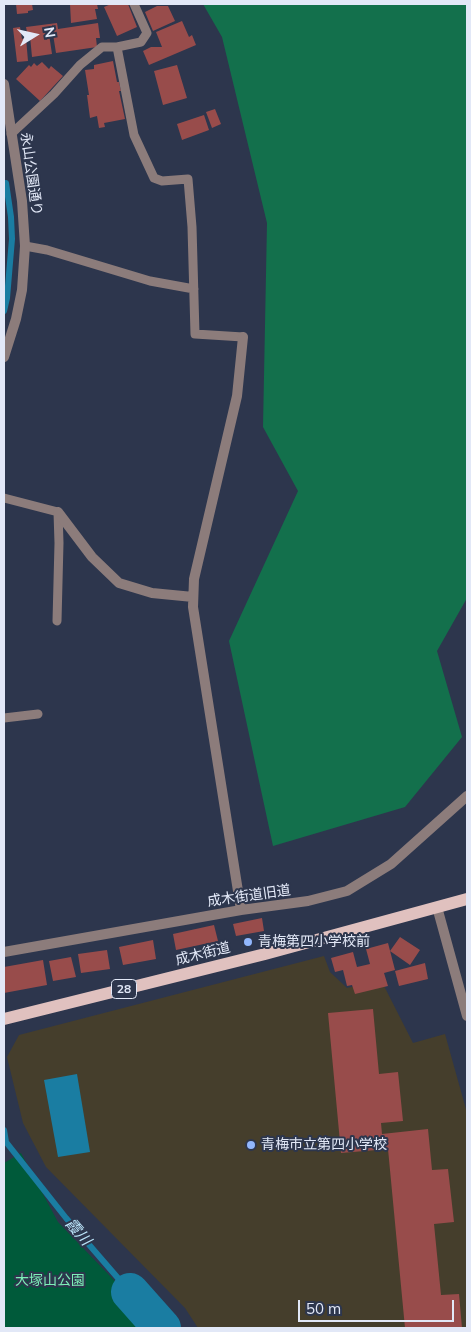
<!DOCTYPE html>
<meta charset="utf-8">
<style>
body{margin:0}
#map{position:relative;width:471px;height:1332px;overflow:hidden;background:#2d364d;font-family:Mulish,sans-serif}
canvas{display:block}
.frame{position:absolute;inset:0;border:5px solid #e2e8f7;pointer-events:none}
.north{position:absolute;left:10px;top:10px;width:50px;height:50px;-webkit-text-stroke:4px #2d364d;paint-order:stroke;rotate:80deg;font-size:14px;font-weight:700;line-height:20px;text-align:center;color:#e2e8f7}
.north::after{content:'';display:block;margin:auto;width:18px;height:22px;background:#e2e8f7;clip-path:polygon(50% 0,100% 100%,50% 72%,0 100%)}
.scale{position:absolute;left:298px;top:1300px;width:156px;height:22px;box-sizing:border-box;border:2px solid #e2e8f7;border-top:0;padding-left:6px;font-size:15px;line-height:18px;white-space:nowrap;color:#e2e8f7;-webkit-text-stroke:4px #2d364d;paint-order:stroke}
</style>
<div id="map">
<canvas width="471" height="1332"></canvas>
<div class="frame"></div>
<div class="north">N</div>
<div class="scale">50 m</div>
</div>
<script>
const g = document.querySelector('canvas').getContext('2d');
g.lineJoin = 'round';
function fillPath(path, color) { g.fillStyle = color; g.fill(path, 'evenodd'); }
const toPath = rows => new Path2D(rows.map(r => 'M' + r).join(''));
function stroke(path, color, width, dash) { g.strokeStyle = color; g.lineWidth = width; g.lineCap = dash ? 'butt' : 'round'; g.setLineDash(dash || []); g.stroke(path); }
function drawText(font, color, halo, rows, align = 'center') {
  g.font = font + ' Mulish,"Noto Sans JP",sans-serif'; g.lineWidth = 4; g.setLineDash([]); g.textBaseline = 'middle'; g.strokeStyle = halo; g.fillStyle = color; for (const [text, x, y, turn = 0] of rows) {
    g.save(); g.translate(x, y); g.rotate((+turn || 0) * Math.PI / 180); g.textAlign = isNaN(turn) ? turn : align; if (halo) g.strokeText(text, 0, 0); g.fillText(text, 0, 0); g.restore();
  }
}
fillPath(toPath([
 [324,956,330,972,347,988,381,980,413,1043,445,1034,467,1113,467,1328,198,1328,185,1308,46,1167,23,1123,7,1057,19,1035]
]), '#453e2c');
fillPath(toPath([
 [21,1153,58,1222,160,1328,4,1328,4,1163]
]), '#005a3a');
fillPath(toPath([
 [203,4,467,4,467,598,437,651,462,737,405,807,273,846,229,641,298,491,263,427,267,223,222,37]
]), '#13704c');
fillPath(toPath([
 [77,1074,90,1152,58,1157,44,1080]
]), '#1a7da2');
stroke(toPath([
 [4,311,7,298,12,239,11,217,6,183],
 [4,1130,6,1142,66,1218,130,1292]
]), '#1a7da2', 6);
stroke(toPath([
 [130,1292,162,1328]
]), '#1a7da2', 38);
fillPath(toPath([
 [16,4,32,4,33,10,28,11,28,13,17,14],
 [70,4,97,4,98,9,95,9,97,19,71,23],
 [111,4,128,4,137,27,117,36,104,7],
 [157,6,168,6,175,21,153,31,145,12],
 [182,21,189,37,192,35,196,45,149,65,143,51,151,47,162,47,156,32],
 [57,23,58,29,98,23,100,38,96,38,97,47,56,53,53,34,49,34,52,54,32,57,30,36,28,37,26,27],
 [20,27,22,39,26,38,28,61,17,62,13,28],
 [113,61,117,82,119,82,121,91,119,91,125,119,104,123,105,127,99,128,97,116,90,118,87,95,89,95,85,70,94,69,94,65],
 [42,62,49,69,51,66,63,76,40,101,16,79,29,65,31,67,34,63,37,66],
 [177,65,187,98,163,105,154,71],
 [215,109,221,124,212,128,206,112],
 [204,115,209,130,182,140,177,124],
 [262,918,264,931,236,936,233,924],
 [214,925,218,941,176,950,173,934],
 [400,937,420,950,410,965,390,951],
 [153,940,156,959,123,965,119,947],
 [388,943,395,970,384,973,388,986,355,994,352,985,347,986,343,970,335,972,331,958,353,952,357,967,370,964,366,949],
 [107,950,110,969,81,973,78,954],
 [71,957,76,977,53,981,49,961],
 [43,960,47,985,4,993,4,967],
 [425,963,428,979,399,986,395,971],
 [373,1009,379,1074,398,1072,403,1121,381,1123,382,1134,428,1129,432,1170,448,1169,454,1222,434,1224,441,1295,459,1294,462,1328,405,1328,388,1149,341,1153,328,1013]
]), '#984c4b');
stroke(toPath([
 [117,47,141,42,147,33,134,4],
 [11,134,54,94,80,65,102,47,117,47,134,135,154,178,162,181,188,179,192,227,195,334,243,337],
 [25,246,47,250,150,281,194,289],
 [4,498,58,512,59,543,57,621],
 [4,718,38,714]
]), '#8c7c7b', 9);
stroke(toPath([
 [4,84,22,201,25,246,22,290,16,319,4,357],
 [58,512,92,557,119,583,152,593,193,597],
 [241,910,193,607,194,579,237,396,243,337],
 [4,952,241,910,308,901,347,891,391,864,467,796]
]), '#8c7c7b', 10);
stroke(toPath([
 [437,907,467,1016]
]), '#8c7c7b', 10);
stroke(toPath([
 [4,1019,265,954,467,899]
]), '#e0c1bf', 12);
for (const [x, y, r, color] of [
 [248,942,5,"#92b7fd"],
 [251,1145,5,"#92b7fd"]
]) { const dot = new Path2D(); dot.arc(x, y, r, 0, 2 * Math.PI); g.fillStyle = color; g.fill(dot); stroke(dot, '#2d364d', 2); }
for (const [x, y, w] of [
 [124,989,25]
]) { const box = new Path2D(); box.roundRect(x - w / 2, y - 9.5, w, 19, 4); g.fillStyle = '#2d364d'; g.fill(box); stroke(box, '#e2e8f7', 1); }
drawText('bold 12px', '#e2e8f7', null, [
 ["28",124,989]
]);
drawText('14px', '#e2e8f7', '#2d364d', [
 ["永山公園通り",31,174,82],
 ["成木街道旧道",249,896,-8],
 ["成木街道",203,954,-14]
]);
drawText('14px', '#e2e8f7', '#2d364d', [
 ["青梅第四小学校前",258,942],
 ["青梅市立第四小学校",261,1145]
], 'left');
drawText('14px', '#7defb8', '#2d364d', [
 ["大塚山公園",50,1281]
]);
drawText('italic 15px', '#bde7fc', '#2d364d', [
 ["霞川",78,1232,49]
]);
</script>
